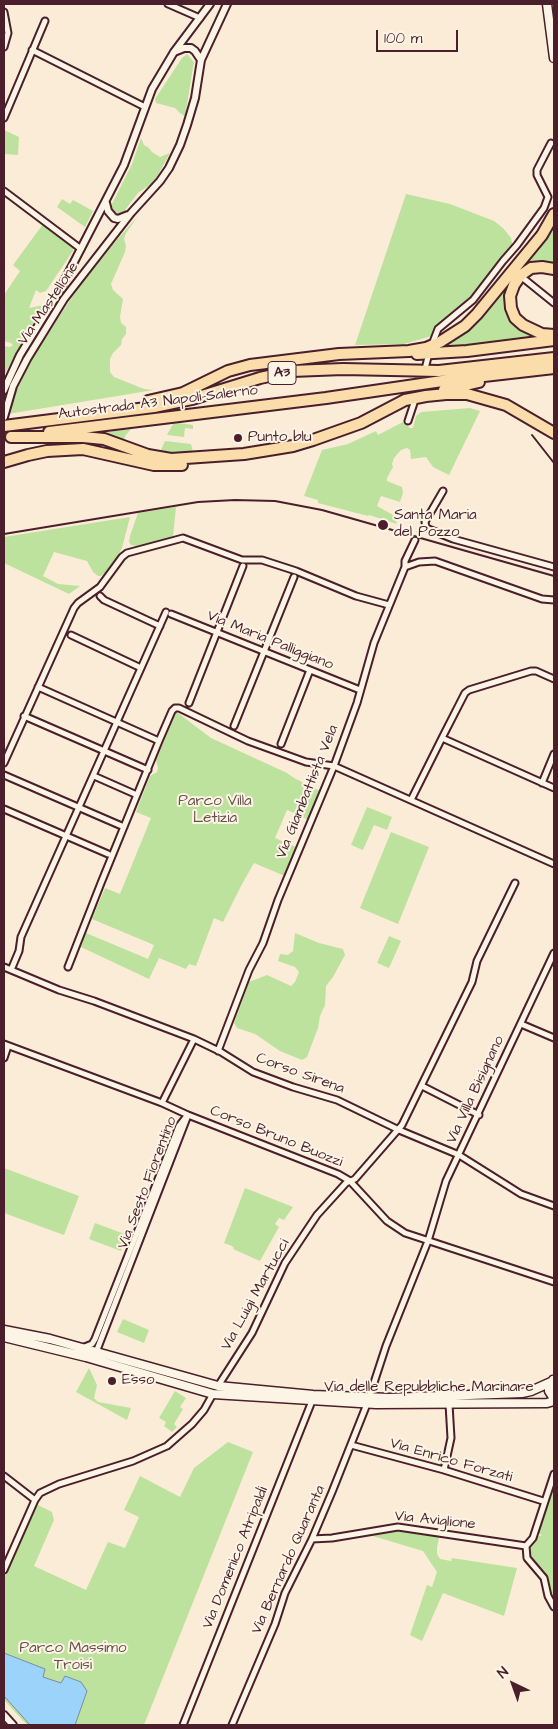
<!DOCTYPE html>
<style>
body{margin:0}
#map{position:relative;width:558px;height:1729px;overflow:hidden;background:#fbecd8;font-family:"Architects Daughter",sans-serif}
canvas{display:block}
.frame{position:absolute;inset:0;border:5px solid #4a1f2b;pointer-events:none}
.north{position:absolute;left:488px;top:1659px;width:50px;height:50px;-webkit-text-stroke:4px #fcf5e5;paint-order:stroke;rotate:318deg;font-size:14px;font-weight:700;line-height:20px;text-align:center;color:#4a1f2b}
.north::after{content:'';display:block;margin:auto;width:18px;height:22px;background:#4a1f2b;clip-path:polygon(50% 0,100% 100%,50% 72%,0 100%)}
.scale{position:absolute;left:376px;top:30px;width:82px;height:22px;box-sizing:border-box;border:2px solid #4a1f2b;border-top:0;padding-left:6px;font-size:15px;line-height:18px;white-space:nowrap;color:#4a1f2b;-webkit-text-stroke:4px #fcf5e5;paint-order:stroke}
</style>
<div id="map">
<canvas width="558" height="1729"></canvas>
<div class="frame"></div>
<div class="north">N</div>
<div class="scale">100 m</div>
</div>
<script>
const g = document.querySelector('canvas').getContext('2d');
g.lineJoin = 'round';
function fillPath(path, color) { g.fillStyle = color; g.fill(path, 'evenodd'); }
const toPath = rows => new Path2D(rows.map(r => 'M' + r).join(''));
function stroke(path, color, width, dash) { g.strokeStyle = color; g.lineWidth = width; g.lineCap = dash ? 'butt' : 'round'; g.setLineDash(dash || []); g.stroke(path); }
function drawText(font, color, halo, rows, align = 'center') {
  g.font = font + ' "Architects Daughter",sans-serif'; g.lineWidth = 4; g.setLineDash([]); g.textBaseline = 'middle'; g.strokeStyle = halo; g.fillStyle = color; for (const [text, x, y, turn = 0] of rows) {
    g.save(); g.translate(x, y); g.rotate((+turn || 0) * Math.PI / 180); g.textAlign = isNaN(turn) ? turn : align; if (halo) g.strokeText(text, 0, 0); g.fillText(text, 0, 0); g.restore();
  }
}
fillPath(toPath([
 [187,54,194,62,185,116,180,113,175,108,156,103,155,99,182,58],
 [4,130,19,137,18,155,4,154],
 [141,138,144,145,149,148,152,152,160,157,170,153,158,175,151,184,138,193,125,210,120,214,116,214,111,208,112,204,132,164],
 [406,194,450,204,494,221,503,228,511,238,513,247,489,275,470,301,435,329,432,336,404,344,355,345],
 [62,199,70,204,73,200,93,211,85,227,57,207],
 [139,215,126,233,124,239,126,246,125,252,111,284,113,290,123,299,120,317,121,323,126,327,126,334,122,339,121,345,113,353,110,359,110,372,114,377,144,389,154,390,8,414,11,403,29,363,80,285,107,251],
 [554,219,554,266,527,267,507,304,539,337,436,350,453,338],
 [43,224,71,246,73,248,73,251,46,291,40,293,36,290,29,308,44,305,4,375,4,346,10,347,13,345,11,343,4,341,4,295,20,271,13,265],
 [470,408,480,411,449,475,433,467,426,457,411,459,410,450,407,448,401,450,394,458,392,464,393,467,387,478,387,481,402,487,403,493,400,502,381,496,377,506,393,515,397,524,369,515,368,516,318,503,318,500,304,496,322,450,348,444,376,431,378,435,403,422,410,428,413,428,416,416,421,412],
 [178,423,193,425,193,429,185,428,184,437,167,435,173,424],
 [131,429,125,436,124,441,103,434,105,432],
 [165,441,191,444,193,452,166,454,160,452],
 [176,507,173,536,143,547,131,545,129,542,130,536,138,513],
 [130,517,122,548,117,558,106,573,101,576,98,576,93,572,87,561,54,552,43,576,58,584,80,586,69,594,4,563,4,537],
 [176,713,178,713,211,738,287,773,294,778,320,791,309,820,287,810,275,838,298,848,285,876,254,863,241,886,223,922,214,918,196,966,189,964,186,969,159,958,149,979,81,947,86,933,148,959,154,945,92,919,105,888,120,894,151,818,136,812,150,776,157,772,158,768,156,760],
 [367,807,392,817,387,830,374,825,363,850,351,845],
 [391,832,429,847,398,924,360,908],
 [295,933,319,943,343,949,345,955,333,977,326,986,325,1005,320,1016,318,1028,307,1057,302,1060,280,1051,255,1034,237,1028,234,1023,249,982,267,975,291,986,295,982,299,972,295,967,278,961,280,954,288,955,293,951],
 [389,936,401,941,389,968,377,963],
 [4,1168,79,1196,64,1235,4,1213],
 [245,1188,293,1207,284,1220,279,1218,275,1224,279,1227,260,1261,233,1249,234,1248,232,1246,224,1243],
 [95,1223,127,1235,121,1251,89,1239],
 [123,1319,149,1330,144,1343,117,1332],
 [89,1368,97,1385,94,1398,98,1402,131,1408,127,1420,76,1392],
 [175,1391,186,1398,180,1407,183,1409,174,1424,177,1427,172,1432,164,1426,166,1422,159,1418],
 [228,1442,253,1452,144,1725,27,1725,4,1700,4,1579,30,1514,38,1505,52,1512,54,1520,34,1566,86,1590,108,1542,125,1548,139,1517,124,1510,140,1476,180,1497,194,1468],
 [554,1477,554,1602,544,1571,531,1561,528,1555,528,1547,535,1538,542,1535,536,1532],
 [391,1529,434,1534,434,1536,439,1537,437,1548,437,1554,440,1559,451,1561,452,1558,517,1568,504,1616,443,1593,422,1641,410,1635,427,1585,432,1587,437,1572,423,1551,366,1534]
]), '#bde29d');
const water = toPath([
 [4,1653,45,1669,43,1677,61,1683,65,1676,81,1682,87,1691,75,1725,30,1725,4,1696,4,1653]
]);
fillPath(water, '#9bd3fb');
stroke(water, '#7b8ba8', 1);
stroke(toPath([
 [416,397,424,370],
 [415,540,420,530]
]), '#d8c3b5', 5, [5, 2.5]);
const minor = toPath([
 [168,4,200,18],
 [4,12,8,33,4,47],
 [32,50,145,107],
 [4,118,45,21],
 [4,191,81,249],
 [523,278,554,303],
 [433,342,438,329,473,300,503,261,517,245,544,208,548,197,537,175,537,170,551,143],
 [426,365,428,357],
 [408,421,414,403],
 [443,491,425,522,426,528,453,539,554,567],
 [405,567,419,562,435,561,542,599,554,600],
 [100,596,104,600,160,626],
 [171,614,360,690],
 [71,635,141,668],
 [38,687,159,741],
 [189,703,243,566],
 [24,716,148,770],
 [234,726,294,577],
 [442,738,554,788],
 [281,744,310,670],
 [4,763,74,608,78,603,100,587,122,557,127,553,183,538,242,560,262,560,296,571,356,596,389,605],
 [4,775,124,827],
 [94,776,137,795],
 [542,783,554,754],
 [411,800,442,738,465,693,469,690,531,671,536,671,554,679],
 [4,809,108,854],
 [4,967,59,990,94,1001,194,1039,221,1052,253,1072,293,1087,337,1100,399,1130,459,1155,521,1194,554,1206],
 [68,967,101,883,159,741,172,711,175,708,179,708,248,741,284,754,306,762,334,766,554,864],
 [11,970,19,951,21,937,166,612],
 [521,1024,554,1038],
 [4,1044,162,1103,188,1115,338,1174,350,1181,387,1221,405,1233,554,1282],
 [218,1051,249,970,263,943,278,900,334,766,357,703,374,643,405,567,405,561,415,540],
 [4,1058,8,1046],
 [422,1086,479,1115],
 [162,1103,194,1039],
 [82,1348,92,1344,95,1339,179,1126,186,1117],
 [95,1355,188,1115],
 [218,1386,252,1333,285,1263,317,1215,346,1183,355,1179,402,1125,472,982,477,961,515,883],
 [369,1398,386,1346,428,1241,446,1181,554,953],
 [351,1445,444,1470,543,1501],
 [444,1470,451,1438,449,1404],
 [4,1476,35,1500],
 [312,1539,332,1538,398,1527,526,1546],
 [526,1546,533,1538,554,1474],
 [526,1546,527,1558,544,1578,548,1596,554,1607],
 [4,1570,35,1500,40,1493,59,1484,133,1461,167,1446,192,1424,204,1410,213,1394],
 [183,1725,312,1401],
 [232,1725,275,1624,285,1593,312,1539,332,1492,367,1404]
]);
const tertiary = toPath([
 [174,52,184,48,191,48,195,51,201,60],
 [106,203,108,211,114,218,118,219,128,215],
 [4,390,20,355,57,295,124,165,152,89,174,52,210,4],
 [4,417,13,386,27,359,64,299,131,213,160,181,169,168,180,145,187,125,195,98,201,60,227,4],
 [4,1715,13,1725]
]);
const secondary = toPath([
 [547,4,554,58],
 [4,1330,50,1339,218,1386,313,1395,389,1398,522,1393,531,1391,551,1382],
 [4,1337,86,1357,213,1394,376,1404,547,1403,554,1401],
 [553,1380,549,1386,549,1391,554,1399]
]);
const motorway = toPath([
 [554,269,542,267,531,268,521,275,514,285,510,296,511,308,515,318,523,325,542,334,554,335],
 [417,354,467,351,554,340],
 [444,390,479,382],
 [148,401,183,393,228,371,250,365,339,354,409,351,426,348,440,342,465,326,477,314,542,235,554,214],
 [4,426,154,407,192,399,260,378,292,371,343,369,439,371,554,358],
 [49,432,326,398,449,380,554,368],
 [11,437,83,437,104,439,148,455,171,459,244,454,293,446,313,440,361,423,405,400,426,396,446,394,467,394,506,405,554,433],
 [4,462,28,455,47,451,83,449,154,465,182,465]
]);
stroke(minor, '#4a1f2b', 9);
stroke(tertiary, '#4a1f2b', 10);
stroke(secondary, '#4a1f2b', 11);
stroke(motorway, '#4a1f2b', 14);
stroke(minor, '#fcf5e5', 5);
stroke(tertiary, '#fcf5e5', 6);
stroke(secondary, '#fcf5e5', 8);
stroke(motorway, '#fbddab', 10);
stroke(toPath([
 [532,435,554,463],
 [4,534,198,502,235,500,275,501,322,510,554,576]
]), '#4a1f2b', 2);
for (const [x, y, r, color] of [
 [238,438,5,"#4a1f2b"],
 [383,525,6,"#4a1f2b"],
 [112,1381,5,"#4a1f2b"]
]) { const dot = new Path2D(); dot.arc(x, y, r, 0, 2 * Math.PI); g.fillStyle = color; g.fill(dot); stroke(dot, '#fcf5e5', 2); }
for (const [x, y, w] of [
 [282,373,28]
]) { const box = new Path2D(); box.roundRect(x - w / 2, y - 11.5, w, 23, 4); g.fillStyle = '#fcf5e5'; g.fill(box); stroke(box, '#4a1f2b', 1); }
drawText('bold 14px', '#4a1f2b', null, [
 ["A3",282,373]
]);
drawText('15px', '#4a1f2b', '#fcf5e5', [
 ["Via Mastellone",49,304,-56],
 ["Autostrada A3 Napoli-Salerno",158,403,-7],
 ["Via Maria Palliggiano",270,641,22],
 ["Via Giambattista Vela",308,792,-68],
 ["Corso Sirena",300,1074,20],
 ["Via Villa Bisignano",476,1090,-65],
 ["Corso Bruno Buozzi",276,1137,22],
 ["Via Sesto Fiorentino",148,1183,-69],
 ["Via Luigi Martucci",256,1295,-61],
 ["Via delle Repubbliche Marinare",429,1388],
 ["Via Enrico Forzati",451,1461,16],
 ["Via Aviglione",435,1521,6],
 ["Via Domenico Atripaldi",236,1558,-68],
 ["Via Bernardo Quaranta",289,1560,-66]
]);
drawText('15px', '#4a1f2b', '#fcf5e5', [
 ["Punto blu",248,438],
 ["Santa Maria",394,516],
 ["del Pozzo",394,533],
 ["Esso",122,1381]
], 'left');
drawText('15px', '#675048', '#fcf5e5', [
 ["Parco Villa",215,802],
 ["Letizia",215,819],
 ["Parco Massimo",73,1649],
 ["Troisi",73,1666]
]);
</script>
